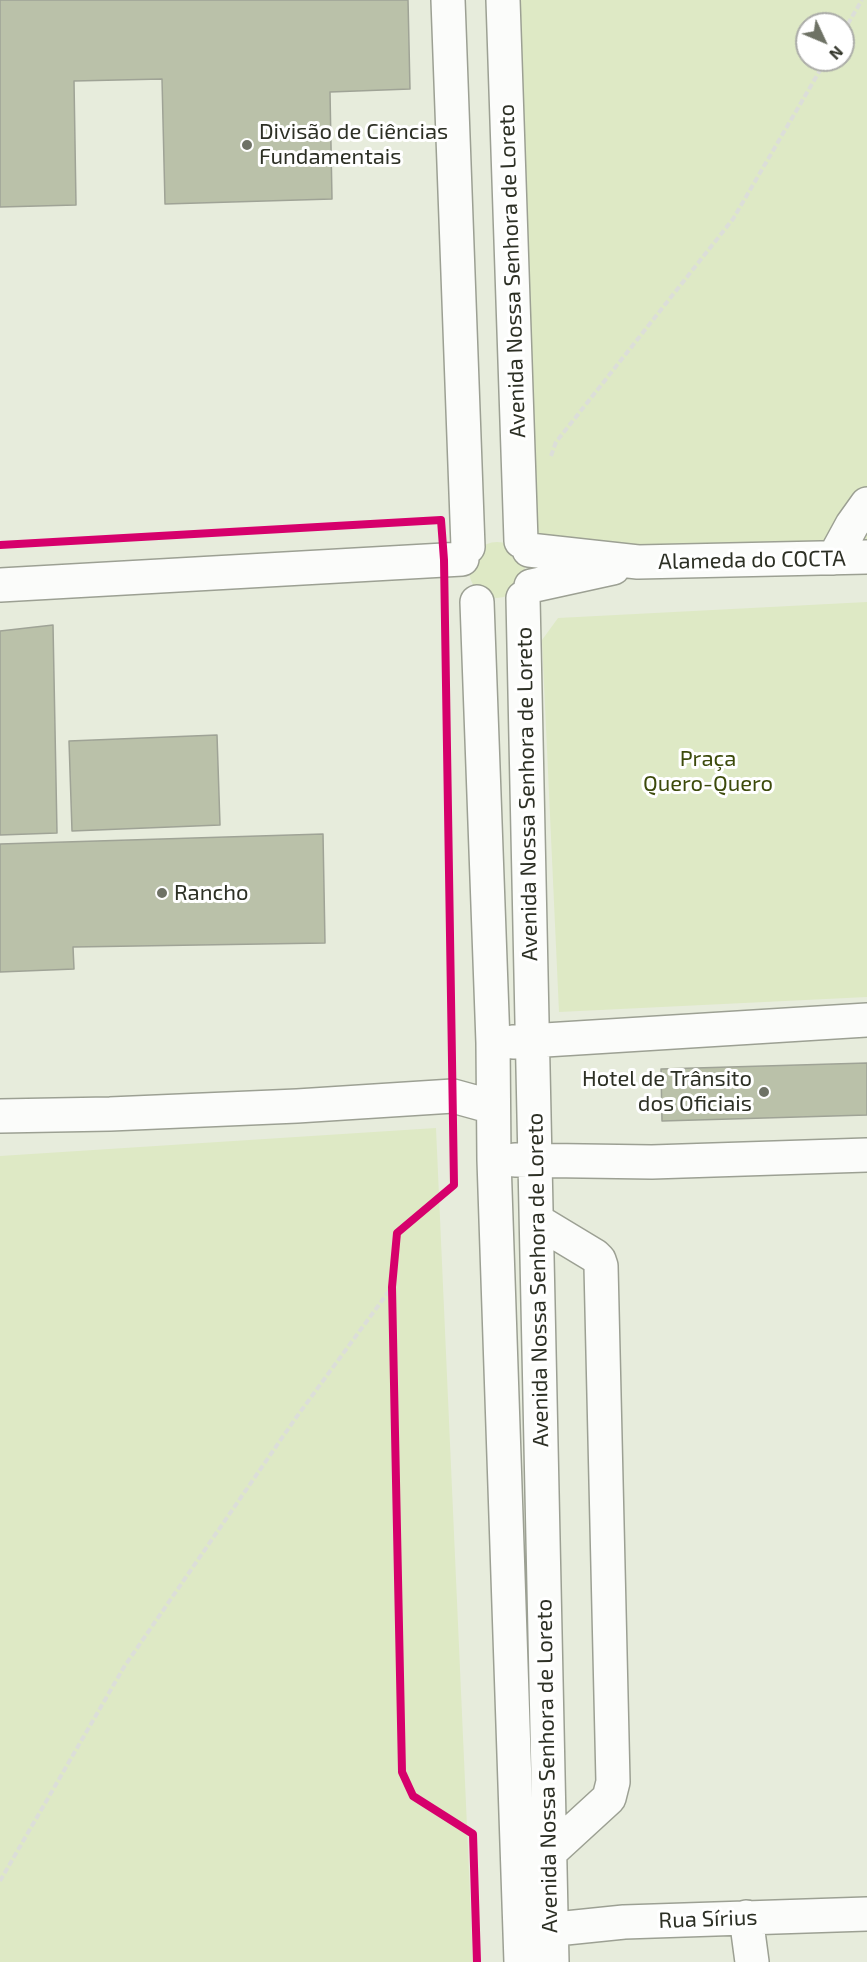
<!DOCTYPE html>
<meta charset="utf-8">
<style>
body{margin:0}
#map{position:relative;width:867px;height:1962px;overflow:hidden;background:#e7ecdc;font-family:"Exo 2",sans-serif}
canvas{display:block}
.north{position:absolute;left:795px;top:12px;width:60px;height:60px;box-sizing:border-box;background:#fff;border:2px solid #abaca8;border-radius:50%;rotate:134deg;font-size:16px;font-weight:700;line-height:24px;text-align:center;color:#2d3025}
.north::after{content:'';display:block;margin:auto;width:21px;height:27px;background:#6e7265;clip-path:polygon(50% 0,100% 100%,50% 72%,0 100%)}
</style>
<div id="map">
<canvas width="867" height="1962"></canvas>
<div class="north">N</div>
</div>
<script>
const g = document.querySelector('canvas').getContext('2d');
g.lineJoin = 'round';
function fillPath(path, color) { g.fillStyle = color; g.fill(path, 'evenodd'); }
const toPath = rows => new Path2D(rows.map(r => 'M' + r).join(''));
function stroke(path, color, width, dash) { g.strokeStyle = color; g.lineWidth = width; g.lineCap = dash ? 'butt' : 'round'; g.setLineDash(dash || []); g.stroke(path); }
function drawText(font, color, halo, rows, align = 'center') {
  g.font = font + ' "Exo 2",sans-serif'; g.lineWidth = 6; g.setLineDash([]); g.textBaseline = 'middle'; g.strokeStyle = halo; g.fillStyle = color; for (const [text, x, y, turn = 0] of rows) {
    g.save(); g.translate(x, y); g.rotate((+turn || 0) * Math.PI / 180); g.textAlign = isNaN(turn) ? turn : align; if (halo) g.strokeText(text, 0, 0); g.fillText(text, 0, 0); g.restore();
  }
}
fillPath(toPath([
 [503,0,867,0,867,560,521,541],
 [807,24,843,24,843,60,807,60],
 '469 570a28 28 0 1 1 56 0a28 28 0 1 1-56 0Z',
 [867,602,867,997,559,1012,542,640,558,618],
 [436,1128,473,1962,0,1962,0,1156]
]), '#dee9c5');
const building = toPath([
 [0,0,408,0,410,89,330,92,332,199,165,204,162,79,74,81,76,205,0,207,0,0],
 [53,625,57,833,0,835,0,631,53,625],
 [217,735,220,825,72,831,69,741,217,735],
 [323,834,325,943,73,947,74,969,0,972,0,844,323,834],
 [867,1063,867,1115,662,1121,661,1069,867,1063]
]);
fillPath(building, '#bac1a9');
stroke(building, '#9fa396', 1.5);
const minor = toPath([
 [448,0,468,547],
 [503,0,521,541],
 [529,550,638,562,867,557],
 [834,558,852,525,867,504],
 [0,585,462,559],
 [531,586,613,568],
 [523,598,552,1962],
 [477,602,493,1043,494,1160,521,1962],
 [513,1042,867,1020],
 [0,1116,110,1114,297,1106,453,1096,493,1107],
 [515,1160,652,1162,867,1155],
 [537,1221,595,1256,599,1260,601,1266,613,1782,609,1798,549,1853],
 [746,1917,752,1962],
 [527,1932,624,1922,867,1914]
]);
stroke(minor, '#9ca093', 36);
stroke(toPath([
 [843,32,862,0],
 [551,456,556,442,733,219,826,60],
 [0,1881,124,1667,295,1419,392,1287]
]), '#dcded9', 4, [6, 3]);
stroke(minor, '#fbfcfa', 33);
stroke(toPath([
 [0,545,441,520,444,560,454,1185,397,1233,392,1287,402,1772,413,1796,473,1834,477,1962]
]), '#d6006c', 8);
for (const [x, y, r, color] of [
 [247,145,6,"#6e7265"],
 [162,893,6,"#6e7265"],
 [764,1092,6,"#6e7265"]
]) { const dot = new Path2D(); dot.arc(x, y, r, 0, 2 * Math.PI); g.fillStyle = color; g.fill(dot); stroke(dot, '#fff', 2); }
drawText('22px', '#2d3025', '#fff', [
 ["Divisão de Ciências",259,132],
 ["Fundamentais",259,157],
 ["Rancho",174,893],
 ["Hotel de Trânsito",752,1079,"right"],
 ["dos Oficiais",752,1104,"right"]
], 'left');
drawText('22px', '#2d3025', '#fff', [
 ["Avenida Nossa Senhora de Loreto",512,271,-92],
 ["Alameda do COCTA",752,560,-1],
 ["Avenida Nossa Senhora de Loreto",527,794,-91],
 ["Avenida Nossa Senhora de Loreto",538,1280,-91],
 ["Avenida Nossa Senhora de Loreto",547,1766,-91],
 ["Rua Sírius",708,1919,-2]
]);
drawText('22px', '#3c4a0b', '#fff', [
 ["Praça",708,759],
 ["Quero-Quero",708,784]
]);
</script>
